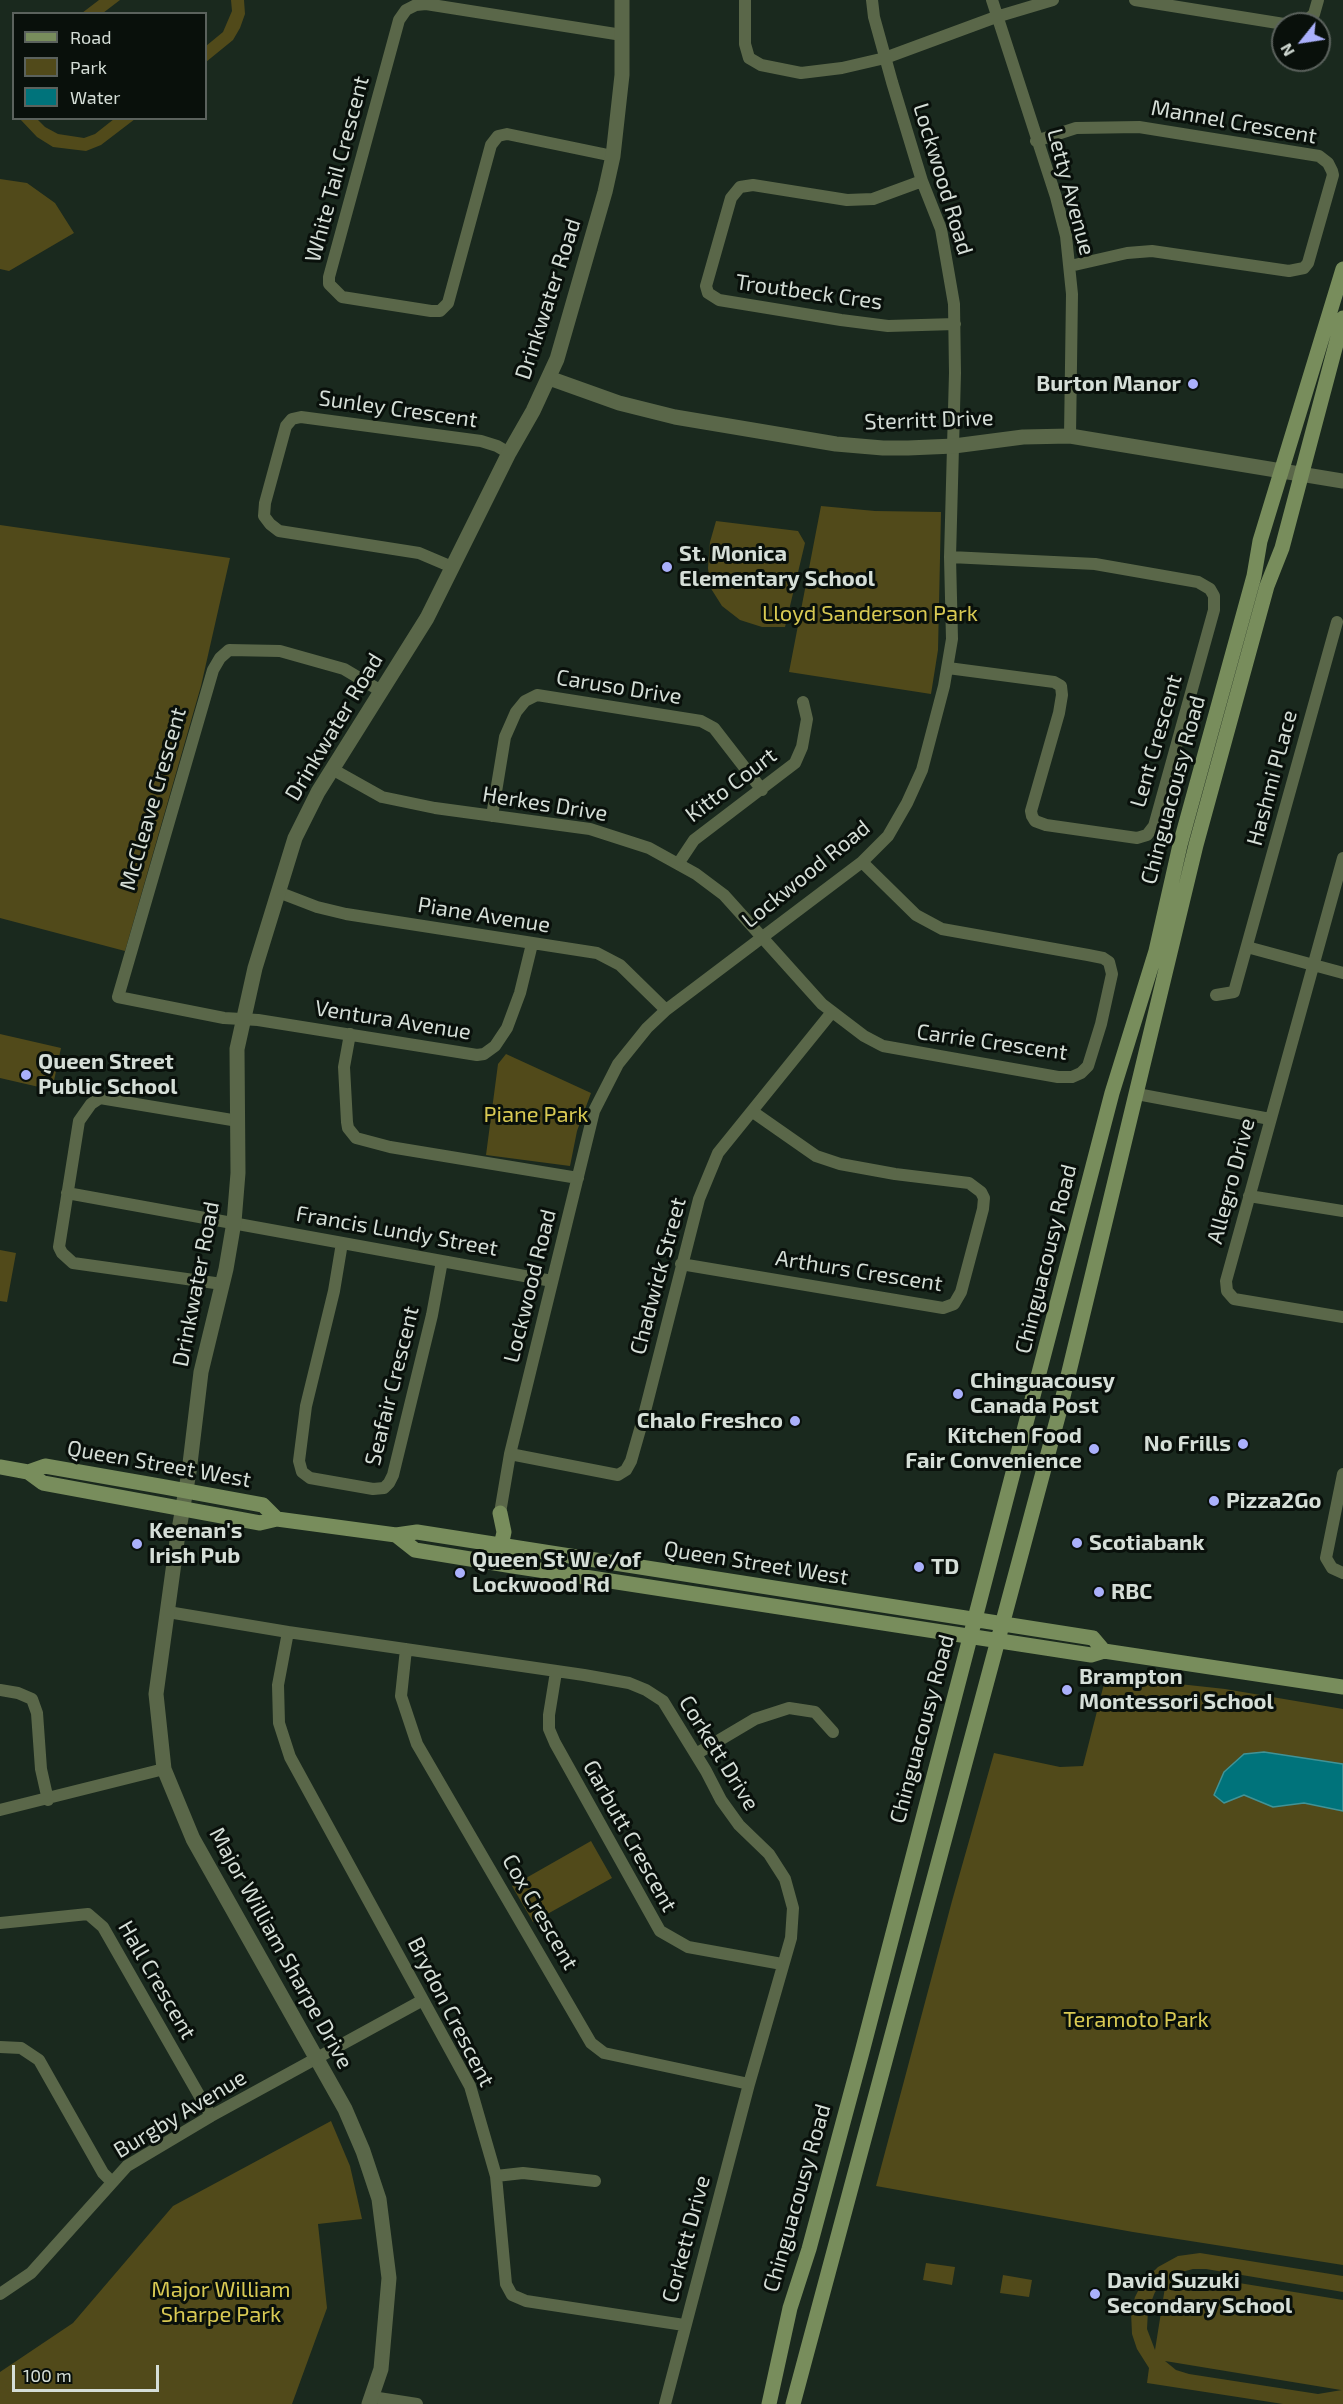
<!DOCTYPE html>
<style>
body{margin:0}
#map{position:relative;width:1343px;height:2404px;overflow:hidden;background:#1a291e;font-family:"Exo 2",sans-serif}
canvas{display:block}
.legend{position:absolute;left:12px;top:12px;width:195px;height:108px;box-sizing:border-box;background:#09100b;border:2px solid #5b625d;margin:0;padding:8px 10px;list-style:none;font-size:18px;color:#d5ded7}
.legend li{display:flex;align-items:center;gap:12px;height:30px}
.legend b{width:30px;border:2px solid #5b625d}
.north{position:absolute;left:1271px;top:12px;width:60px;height:60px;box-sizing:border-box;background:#09100b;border:2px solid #5b625d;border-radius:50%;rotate:240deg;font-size:16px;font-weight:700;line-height:24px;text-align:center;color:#d5ded7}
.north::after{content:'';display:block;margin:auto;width:21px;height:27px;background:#aab0fb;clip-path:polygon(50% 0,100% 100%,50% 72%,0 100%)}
.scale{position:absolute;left:12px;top:2365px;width:147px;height:27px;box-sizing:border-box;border:3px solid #d5ded7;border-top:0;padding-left:8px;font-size:18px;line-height:21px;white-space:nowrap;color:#d5ded7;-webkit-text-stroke:4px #09100b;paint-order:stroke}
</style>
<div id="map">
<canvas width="1343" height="2404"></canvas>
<ul class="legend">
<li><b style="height:8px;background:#788d5c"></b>Road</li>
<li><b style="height:16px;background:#514a1a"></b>Park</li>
<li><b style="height:16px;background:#00737b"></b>Water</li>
</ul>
<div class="north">N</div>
<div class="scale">100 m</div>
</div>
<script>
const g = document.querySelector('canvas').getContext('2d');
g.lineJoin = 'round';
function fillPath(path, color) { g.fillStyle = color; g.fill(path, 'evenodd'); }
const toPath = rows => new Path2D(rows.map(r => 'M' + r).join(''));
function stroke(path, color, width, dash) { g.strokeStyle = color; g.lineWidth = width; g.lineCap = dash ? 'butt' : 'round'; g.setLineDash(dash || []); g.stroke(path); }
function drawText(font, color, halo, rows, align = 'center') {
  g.font = font + ' "Exo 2",sans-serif'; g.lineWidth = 6; g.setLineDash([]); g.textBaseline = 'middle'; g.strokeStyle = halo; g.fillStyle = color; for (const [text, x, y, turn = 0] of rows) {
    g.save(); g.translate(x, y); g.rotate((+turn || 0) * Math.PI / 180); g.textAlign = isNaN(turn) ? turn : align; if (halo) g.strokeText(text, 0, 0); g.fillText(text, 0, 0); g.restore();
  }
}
fillPath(toPath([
 [99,0,120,0,103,13,82,13],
 [231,0,244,0,245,14,240,28,233,40,206,62,206,46,223,32,232,11],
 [20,119,37,119,45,127,58,134,84,138,95,134,114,119,135,119,101,145,86,151,53,147,37,137],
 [0,179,27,183,55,203,74,233,9,271,0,269],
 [821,506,875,511,941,512,938,650,931,694,789,672],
 [716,521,798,531,805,543,785,627,762,627,740,620,722,606,710,587,708,568,710,542],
 [0,525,230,558,201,686,125,951,0,918],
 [0,1034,61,1048,52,1090,0,1078],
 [506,1054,591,1093,577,1131,570,1166,486,1155,498,1064],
 [0,1250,16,1253,7,1302,0,1301],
 [1106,1676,1225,1689,1343,1709,1343,2265,1133,2232,876,2186,952,1901,994,1753,1060,1767,1083,1766],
 [591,1841,612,1878,533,1922,512,1886],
 [331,2121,350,2166,362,2219,318,2224,327,2308,292,2404,0,2404,0,2372,73,2323,173,2206],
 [1200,2253,1343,2276,1343,2292,1206,2269,1193,2269,1178,2273,1343,2300,1343,2404,1283,2404,1147,2383,1149,2368,1137,2349,1132,2334,1131,2312,1135,2297,1142,2283,1158,2267,1178,2256],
 [1166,2281,1155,2350,1147,2329,1148,2310,1155,2292],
 [1165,2361,1341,2390,1342,2390,1318,2394,1189,2374,1176,2370],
 [926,2263,955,2267,952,2285,923,2280],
 [1003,2275,1032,2280,1029,2297,1000,2293]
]), '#514a1a');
const water = toPath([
 [1264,1752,1343,1764,1343,1811,1304,1803,1273,1807,1244,1795,1224,1803,1214,1795,1224,1772,1244,1754,1264,1752]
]);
fillPath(water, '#00737b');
stroke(water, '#409397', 1.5);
stroke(toPath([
 [745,0,745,44,749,58,761,65,801,73,842,68,885,58,996,17,1053,0],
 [992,0,1056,197,1066,236,1072,294,1070,436],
 [1135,0,1284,24],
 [1302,24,1314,14,1318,0],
 [1036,141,1076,128,1139,127,1319,156,1328,163,1332,171,1333,175,1308,263,1304,268,1289,271,1152,251,1127,253,1070,266],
 [613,156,507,134,498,136,491,145,448,303,440,311,431,311,342,297,329,284,329,277,399,20,406,10,416,5,426,4,622,35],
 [922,181,873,199,847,200,753,185,740,187,731,198,706,286,708,293,719,300,841,320,888,326,955,324],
 [452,567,419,553,279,531,270,524,264,516,265,503,286,426,292,419,301,417,481,441,497,446,509,453],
 [948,668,1054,682,1061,686,1062,695,1059,713,1031,811,1032,816,1035,821,1046,825,1137,838,1147,835,1154,826,1214,610,1214,596,1210,589,1198,582,1095,564,950,557],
 [381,691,344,669,280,651,229,650,220,658,213,670,118,997,224,1018,258,1020,477,1055,484,1054,495,1046,507,1028,520,993,532,944],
 [332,769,382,797,435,808,590,829,649,848,696,874,724,895,822,1004,864,1036,883,1046,1058,1077,1072,1077,1081,1073,1088,1066,1101,1024,1112,974,1109,962,1103,958,1088,955,942,929,916,915,862,862],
 [492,816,505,737,516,712,525,701,537,695,701,721,714,728,762,790],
 [1343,858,1226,1281,1227,1291,1234,1299,1343,1317],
 [678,864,694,840,795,763,802,747,807,719,803,702],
 [278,892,317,907,346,914,597,953,620,965,666,1010],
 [1247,947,1343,973],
 [1216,995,1234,992,1337,622],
 [350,1034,344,1067,347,1122,348,1128,356,1138,390,1147,578,1178],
 [1137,1094,1270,1119],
 [67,1193,552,1281],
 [1249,1196,1343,1211],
 [342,1243,334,1291,306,1406,299,1461,302,1472,310,1478,373,1489,384,1488,389,1483,393,1475,432,1315,442,1261],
 [681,1264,943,1308,954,1304,961,1292,983,1209,984,1198,981,1192,969,1183,895,1174,840,1164,816,1156,753,1112],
 [222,1284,73,1263,62,1253,59,1247,79,1121,91,1104,100,1098,238,1121],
 [510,1454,618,1475,626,1470,631,1461,643,1419,699,1199,718,1153,832,1012],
 [1343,1474,1326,1558,1332,1568,1343,1573],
 [500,1513,510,1454,594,1111,618,1064,647,1028,666,1010,862,862,888,836,907,803,922,770,944,686,952,639,950,557,955,373,954,304,941,229,922,181,892,82,874,17,872,0],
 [168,1612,288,1632,584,1675,629,1683,646,1690,663,1701,706,1771,721,1800,739,1825,769,1854,785,1879,793,1908,791,1938,749,2084,665,2404],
 [288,1632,278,1685,279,1723,290,1757,470,2086,496,2176,506,2284,512,2295,526,2301,684,2325],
 [406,1649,401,1696,417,1744,591,2043,604,2053,749,2084],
 [556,1672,549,1715,549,1729,555,1743,660,1931,688,1947,782,1964],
 [0,1690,18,1693,32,1699,37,1713,41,1769,48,1800],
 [696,1754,755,1719,789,1708,815,1712,833,1732],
 [0,1810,164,1769],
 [0,1923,88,1914,103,1927,211,2116],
 [0,2047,21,2048,39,2060,103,2173,112,2182],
 [496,2176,523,2173,595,2181],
 [0,2294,31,2273,127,2166,211,2116,423,2000],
 [372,2397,417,2404]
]), '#5a6749', 12);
stroke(toPath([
 [549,378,619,403,675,417,836,444,883,448,908,448,954,446,1023,437,1070,436,1343,481],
 [369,2404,381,2369,389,2278,379,2199,363,2151,345,2109,193,1839,164,1769,156,1694,177,1541,189,1472,201,1372,226,1269,234,1222,238,1173,237,1049,255,968,295,838,318,792,427,618,509,453,533,411,557,359,605,192,613,156,622,75,622,0]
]), '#5a6749', 15);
stroke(toPath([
 [0,1467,28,1472,43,1483,260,1523,277,1519,396,1535,417,1532,1093,1638,1104,1651],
 [28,1472,45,1466,165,1487,263,1505,277,1519],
 [396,1535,415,1550,513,1566,1091,1655,1104,1651,1343,1687],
 [494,1551,501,1546,504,1532,500,1513],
 [769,2404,790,2308,809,2249,862,2052,1112,1093,1156,951,1180,845,1254,576,1260,541,1343,269],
 [793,2404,1060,1409,1196,845,1267,586,1282,548,1343,318]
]), '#788d5c', 15);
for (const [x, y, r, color] of [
 [1193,384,6,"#aab0fb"],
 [667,567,6,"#aab0fb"],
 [26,1075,6,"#aab0fb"],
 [958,1394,6,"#aab0fb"],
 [795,1421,6,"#aab0fb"],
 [1243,1444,6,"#aab0fb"],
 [1094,1449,6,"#aab0fb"],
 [1214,1501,6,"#aab0fb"],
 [1077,1543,6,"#aab0fb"],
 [137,1544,6,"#aab0fb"],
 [919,1567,6,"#aab0fb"],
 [460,1573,6,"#aab0fb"],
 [1099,1592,6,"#aab0fb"],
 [1067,1690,6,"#aab0fb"],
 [1095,2294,6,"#aab0fb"]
]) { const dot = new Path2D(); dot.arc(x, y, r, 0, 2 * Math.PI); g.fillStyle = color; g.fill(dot); stroke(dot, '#09100b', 2); }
drawText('22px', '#d5ded7', '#09100b', [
 ["Mannel Crescent",1234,122,10],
 ["White Tail Crescent",337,169,-75],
 ["Lockwood Road",943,179,73],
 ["Letty Avenue",1071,192,75],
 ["Troutbeck Cres",809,292,8],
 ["Drinkwater Road",548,299,-72],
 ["Sunley Crescent",398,409,8],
 ["Sterritt Drive",929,420,-2],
 ["Caruso Drive",619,687,9],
 ["Drinkwater Road",334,727,-59],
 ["Lent Crescent",1156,741,-74],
 ["Hashmi PLace",1272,778,-75],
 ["Kitto Court",731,785,-37],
 ["Chinguacousy Road",1173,790,-75],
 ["McCleave Crescent",153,799,-74],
 ["Herkes Drive",545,804,9],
 ["Lockwood Road",806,874,-39],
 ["Piane Avenue",484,915,9],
 ["Ventura Avenue",393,1020,9],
 ["Carrie Crescent",992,1042,8],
 ["Allegro Drive",1231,1181,-75],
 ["Francis Lundy Street",397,1231,10],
 ["Chinguacousy Road",1046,1259,-76],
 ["Arthurs Crescent",859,1271,9],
 ["Chadwick Street",658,1276,-75],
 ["Drinkwater Road",196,1284,-79],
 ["Lockwood Road",530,1286,-76],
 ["Seafair Crescent",392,1386,-76],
 ["Queen Street West",159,1464,10],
 ["Queen Street West",756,1563,9],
 ["Chinguacousy Road",922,1729,-75],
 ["Corkett Drive",719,1753,58],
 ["Garbutt Crescent",630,1836,61],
 ["Cox Crescent",540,1912,60],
 ["Major William Sharpe Drive",281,1948,61],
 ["Hall Crescent",157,1980,60],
 ["Brydon Crescent",451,2012,63],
 ["Burgby Avenue",180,2114,-31],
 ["Chinguacousy Road",797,2198,-74],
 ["Corkett Drive",686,2239,-75]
]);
drawText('bold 22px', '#d5ded7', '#09100b', [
 ["Burton Manor",1181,384,"right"],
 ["St. Monica",679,554],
 ["Elementary School",679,579],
 ["Queen Street",38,1062],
 ["Public School",38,1087],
 ["Chinguacousy",970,1381],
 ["Canada Post",970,1406],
 ["Chalo Freshco",783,1421,"right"],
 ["Kitchen Food",1082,1436,"right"],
 ["Fair Convenience",1082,1461,"right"],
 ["No Frills",1231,1444,"right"],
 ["Pizza2Go",1226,1501],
 ["Keenan's",149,1531],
 ["Irish Pub",149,1556],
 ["Scotiabank",1089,1543],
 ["Queen St W e/of",472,1560],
 ["Lockwood Rd",472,1585],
 ["TD",931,1567],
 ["RBC",1111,1592],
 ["Brampton",1079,1677],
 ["Montessori School",1079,1702],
 ["David Suzuki",1107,2281],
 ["Secondary School",1107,2306]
], 'left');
drawText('22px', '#d8c953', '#09100b', [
 ["Lloyd Sanderson Park",870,614],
 ["Piane Park",536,1115],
 ["Teramoto Park",1136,2020],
 ["Major William",221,2290],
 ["Sharpe Park",221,2315]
]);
</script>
